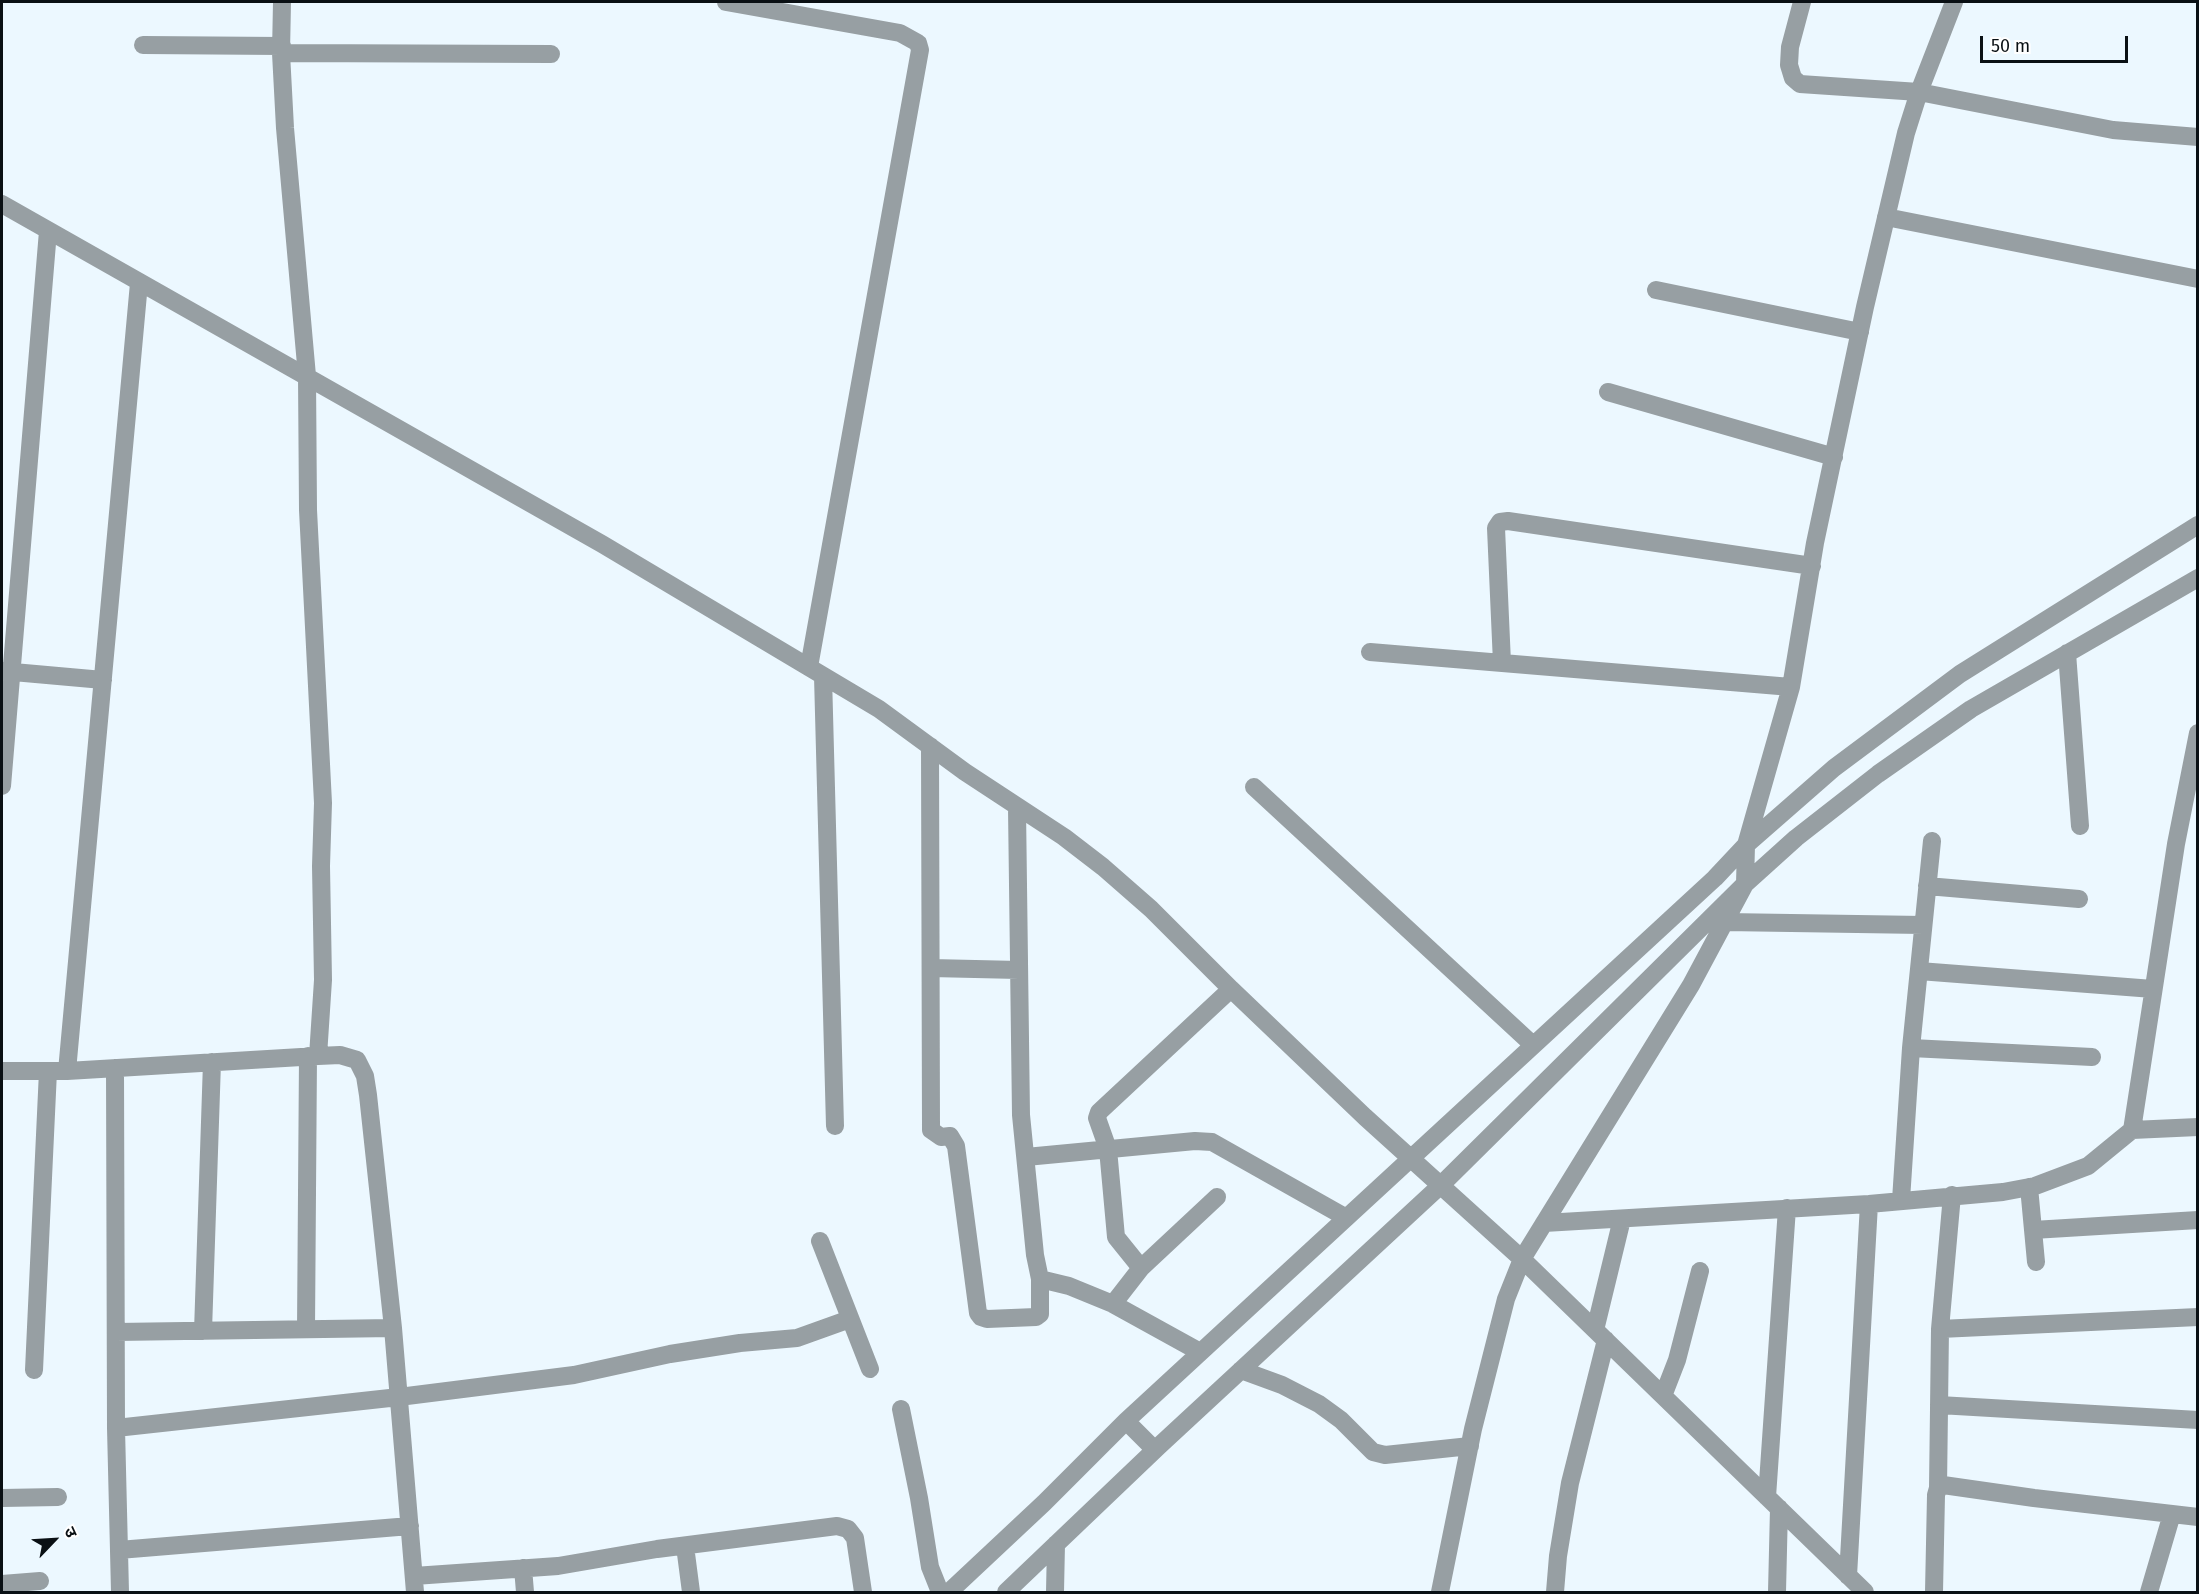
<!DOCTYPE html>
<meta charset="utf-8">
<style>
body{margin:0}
#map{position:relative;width:2199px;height:1594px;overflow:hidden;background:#ecf8ff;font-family:"Fira Sans","Noto Sans Devanagari",sans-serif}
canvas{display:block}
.frame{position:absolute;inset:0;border:3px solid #0a1014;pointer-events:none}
.north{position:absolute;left:24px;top:1510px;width:60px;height:60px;-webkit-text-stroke:4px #fff;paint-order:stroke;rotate:65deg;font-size:16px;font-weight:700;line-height:24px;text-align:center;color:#0a1014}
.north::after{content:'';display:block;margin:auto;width:21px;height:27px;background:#0a1014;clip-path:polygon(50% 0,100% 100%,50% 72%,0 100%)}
.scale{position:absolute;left:1980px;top:36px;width:148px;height:27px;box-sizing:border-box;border:3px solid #0a1014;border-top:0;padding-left:8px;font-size:18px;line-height:21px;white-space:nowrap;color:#0a1014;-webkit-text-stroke:4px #fff;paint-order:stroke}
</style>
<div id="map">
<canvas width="2199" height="1594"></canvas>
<div class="frame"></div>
<div class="north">उ</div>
<div class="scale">50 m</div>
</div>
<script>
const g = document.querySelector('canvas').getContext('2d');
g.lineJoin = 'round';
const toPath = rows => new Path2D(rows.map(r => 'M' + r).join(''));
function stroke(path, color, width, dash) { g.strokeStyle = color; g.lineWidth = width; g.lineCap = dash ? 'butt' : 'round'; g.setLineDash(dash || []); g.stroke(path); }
stroke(toPath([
 [282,2,281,53,285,128,307,376,308,510,323,803,321,866,323,980,318,1056],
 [726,2,900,33,918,43,920,50,809,667],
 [1802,2,1790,47,1789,65,1793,78,1800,84,1919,92,2113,130,2198,137],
 [143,45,282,46],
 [281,53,551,54],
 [2,204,602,544,879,709,965,772,1064,837,1103,867,1151,909,1231,989,1365,1117,1522,1259,1865,1592],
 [1886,217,2198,279],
 [1656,290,1860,332],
 [1608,392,1834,457],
 [1370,652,1791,687],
 [2067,653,2080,826],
 [1502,663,1496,528,1500,522,1508,521,1812,566],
 [2,671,103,680],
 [823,676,835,1126],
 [930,746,931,1130,941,1137,950,1136,956,1146,978,1313,981,1317,987,1319,1036,1317,1040,1314,1040,1279],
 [2,786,48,231],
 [1254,787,1533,1045],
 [1017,808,1021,1115,1035,1255,1040,1279,1069,1286,1113,1304,1200,1352],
 [1927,886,2079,899],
 [1725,922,1923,925],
 [931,968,1019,970],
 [1919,971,2153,989],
 [1911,1048,2092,1057],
 [115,1068,116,1428,120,1592],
 [2,1071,67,1071,318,1056,340,1055,357,1060,365,1076,368,1095,393,1328,415,1592],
 [67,1071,139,283],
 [2132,1130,2176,844,2198,733],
 [1026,1157,1195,1141,1212,1142,1345,1217],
 [2029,1187,2036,1262],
 [1952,1195,1940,1329,2198,1317],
 [1901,1200,1911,1048,1932,841],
 [1544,1223,1869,1204,2003,1192,2035,1186,2088,1166,2132,1130,2198,1127],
 [2033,1230,2198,1220],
 [820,1241,870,1369],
 [1141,1268,1217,1197],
 [1113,1304,1141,1268,1116,1237,1108,1149,1097,1118,1099,1112,1231,989],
 [306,1329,308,1056],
 [1595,1330,1622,1219],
 [203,1331,212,1062],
 [116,1332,393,1328],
 [34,1370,48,1071],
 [1241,1370,1282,1385,1319,1404,1341,1420,1373,1452,1385,1455,1470,1446],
 [1663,1396,1677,1360,1700,1271],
 [1939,1405,2198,1420],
 [901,1409,919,1498,930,1567,940,1592],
 [1126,1421,1155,1450],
 [116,1428,399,1397,574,1375,670,1354,740,1343,797,1338,850,1319],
 [1938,1488,1940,1329],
 [1767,1497,1787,1208],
 [2,1498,58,1497],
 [685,1546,691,1592],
 [119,1550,410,1526],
 [523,1568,525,1592],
 [414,1576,558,1566,657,1549,837,1526,848,1529,855,1538,863,1592],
 [1848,1576,1869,1204],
 [2,1584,40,1581],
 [949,1592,1044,1503,1126,1421,1715,878,1746,845,1834,768,1960,674,2198,525],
 [1006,1592,1159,1446,1441,1185,1745,884,1796,838,1878,774,1971,709,2198,578],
 [1055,1592,1056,1544],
 [1440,1592,1473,1429,1506,1299,1522,1259,1691,985,1745,884,1746,845,1791,687,1815,543,1865,307,1906,133,1919,92,1954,2],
 [1555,1592,1558,1556,1570,1483,1606,1340],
 [1777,1592,1779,1508],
 [1934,1592,1936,1495,1938,1488,1943,1485,2034,1498,2198,1517],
 [2149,1592,2172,1514]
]), '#979fa3', 18);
</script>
